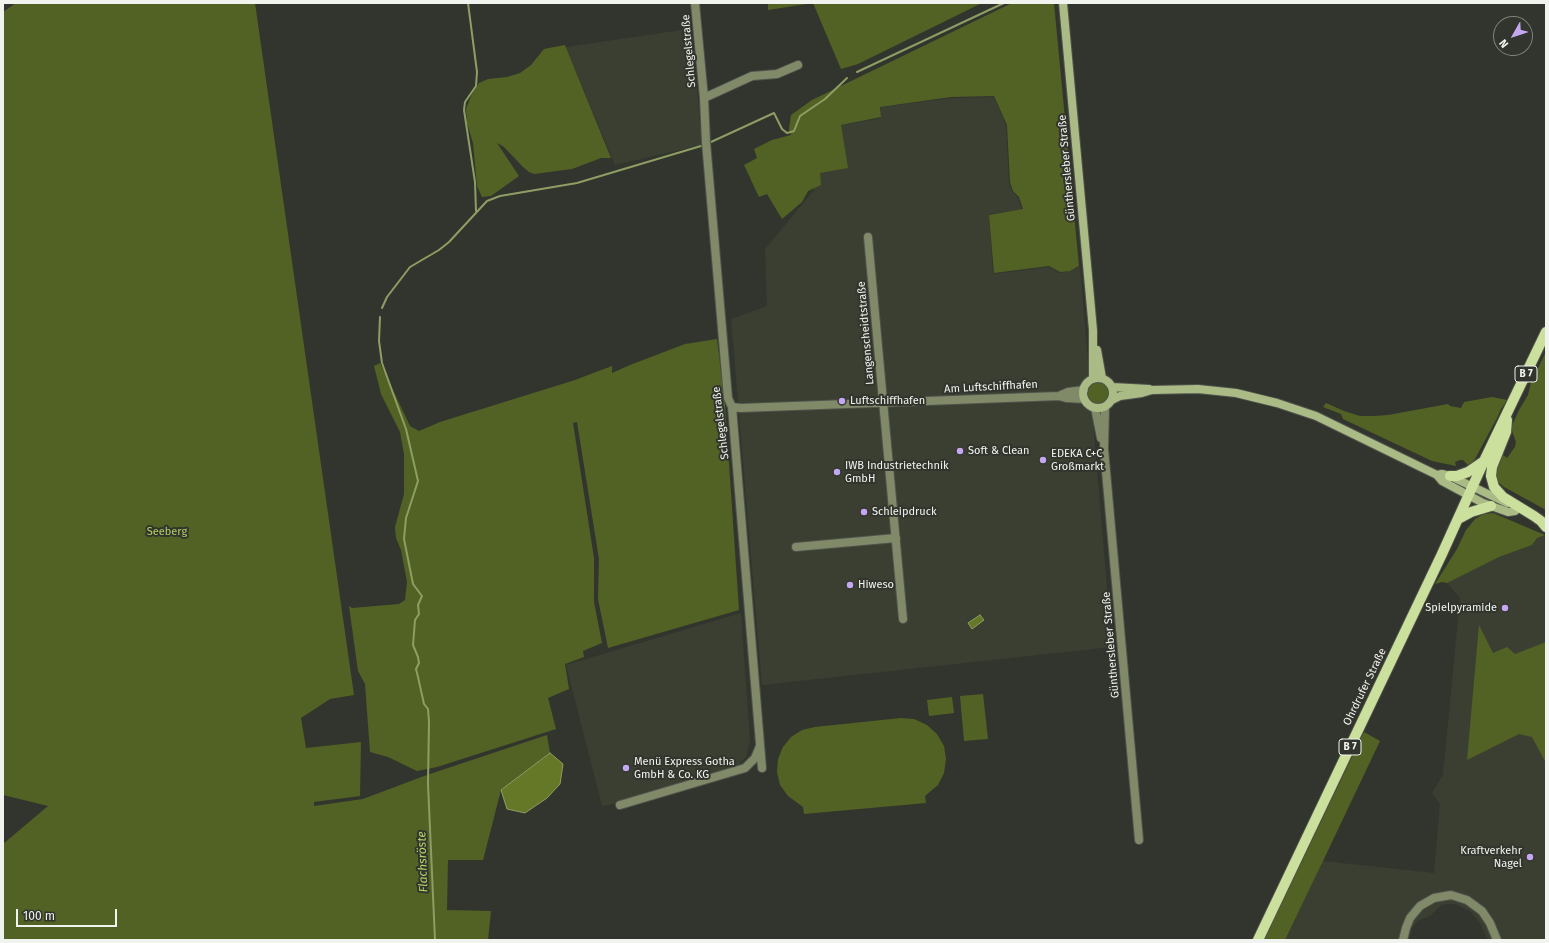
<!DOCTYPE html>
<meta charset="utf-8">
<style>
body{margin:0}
#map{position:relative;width:1549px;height:943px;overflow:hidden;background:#32352d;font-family:"Fira Sans",sans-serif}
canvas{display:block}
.frame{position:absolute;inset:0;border:4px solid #f1f3ee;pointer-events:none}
.north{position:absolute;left:1493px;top:16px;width:40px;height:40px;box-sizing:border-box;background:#32352d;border:1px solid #7e817a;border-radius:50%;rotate:231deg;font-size:11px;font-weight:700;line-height:16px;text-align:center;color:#f1f3ee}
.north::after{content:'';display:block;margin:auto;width:14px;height:18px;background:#c4a7f1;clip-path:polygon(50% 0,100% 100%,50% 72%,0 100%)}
.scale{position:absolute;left:16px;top:909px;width:101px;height:18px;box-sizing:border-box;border:2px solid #f1f3ee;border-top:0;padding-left:5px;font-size:12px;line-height:14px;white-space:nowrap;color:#f1f3ee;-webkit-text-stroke:3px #32352d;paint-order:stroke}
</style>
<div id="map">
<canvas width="1549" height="943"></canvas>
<div class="frame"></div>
<div class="north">N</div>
<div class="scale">100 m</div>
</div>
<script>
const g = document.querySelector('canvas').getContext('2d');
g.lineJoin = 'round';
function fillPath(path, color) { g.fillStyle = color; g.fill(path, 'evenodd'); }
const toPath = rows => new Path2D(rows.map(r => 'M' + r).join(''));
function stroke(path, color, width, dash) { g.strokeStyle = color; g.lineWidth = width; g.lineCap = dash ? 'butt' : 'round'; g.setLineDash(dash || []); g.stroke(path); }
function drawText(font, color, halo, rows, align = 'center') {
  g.font = font + ' "Fira Sans",sans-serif'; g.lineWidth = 4; g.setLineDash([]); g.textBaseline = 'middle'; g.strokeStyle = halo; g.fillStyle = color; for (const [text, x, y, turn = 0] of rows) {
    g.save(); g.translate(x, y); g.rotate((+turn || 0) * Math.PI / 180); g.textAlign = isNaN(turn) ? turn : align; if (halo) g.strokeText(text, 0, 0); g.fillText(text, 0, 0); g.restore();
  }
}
fillPath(toPath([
 [682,30,682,37,692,36,702,145,615,165,566,47],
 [994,97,1006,125,1009,183,1012,191,1018,198,1022,210,989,214,993,274,1049,267,1060,273,1070,271,1080,267,1112,647,762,685,731,319,767,306,765,249,814,190,808,141,843,125,881,118,881,107,951,98],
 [1546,534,1546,940,1488,940,1480,923,1470,911,1455,904,1446,904,1440,906,1430,916,1418,921,1412,928,1409,940,1285,940,1323,861,1434,873,1440,804,1432,793,1443,775,1460,598,1447,583,1499,557,1532,545,1537,538],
 [741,613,750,741,746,757,735,768,624,802,602,806,566,665]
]), '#3a3f31');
fillPath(toPath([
 [16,3,255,3,354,695,330,699,301,718,306,748,361,742,360,796,314,802,314,806,363,799,424,776,547,735,550,753,501,790,483,860,448,860,447,910,491,911,488,940,3,940,3,844,48,806,3,795,3,12],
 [768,3,982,3,858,64,841,69,813,3,768,10],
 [1012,3,1054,3,1079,266,1070,271,1060,272,1049,266,994,273,989,215,1023,209,1019,197,1013,191,1010,182,1007,125,994,96,951,97,880,107,881,117,841,125,848,168,820,173,821,185,808,191,802,202,782,219,767,194,759,197,744,165,757,158,754,149,772,140,791,135,789,129,791,115,812,100],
 [565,45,611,158,601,158,572,169,534,174,529,172,522,166,504,147,497,143,519,176,491,196,482,197,477,186,473,143,467,123,466,109,471,96,479,83,488,79,507,77,520,73,531,65,544,49],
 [717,339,725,405,739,610,608,648,598,599,599,559,577,422,573,423,594,558,594,602,602,643,583,651,584,657,565,664,569,689,548,698,556,729,437,767,417,771,388,757,370,752,365,684,358,671,349,606,352,608,399,604,405,600,407,582,401,550,396,538,395,527,404,494,404,454,400,432,381,394,374,366,380,363,410,426,419,431,440,422,575,380,612,366,612,373,630,365,685,344],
 [1546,352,1546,510,1504,487,1497,481,1494,476,1502,454,1507,458,1515,447,1516,442,1511,428,1519,410,1528,395,1531,382],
 '1087 393a11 11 0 1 1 22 0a11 11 0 1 1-22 0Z',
 [1492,397,1507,400,1501,409,1498,416,1475,459,1469,466,1463,460,1460,460,1455,462,1456,466,1432,461,1343,419,1341,414,1323,407,1326,403,1344,411,1360,416,1375,416,1388,415,1448,404,1450,406,1461,408,1464,402],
 [1493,513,1545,535,1537,538,1532,545,1499,557,1447,583,1442,582,1435,584,1457,549,1466,530,1475,519,1484,514],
 [1479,625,1493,653,1507,647,1515,654,1546,642,1546,763,1532,737,1519,734,1467,760],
 [983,694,988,739,964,741,960,696],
 [952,697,954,713,929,716,927,700],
 [901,718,914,719,927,725,937,734,944,746,946,759,944,773,938,785,925,796,926,803,804,814,803,807,788,796,780,785,777,772,778,759,783,747,791,737,802,730,815,727],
 [1364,732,1380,741,1323,861,1285,940,1264,940]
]), '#526224');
const water = toPath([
 [980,615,984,620,972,629,968,623,980,615],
 [550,753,563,764,560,784,547,798,525,813,507,809,501,790,550,753]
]);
fillPath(water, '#647828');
stroke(water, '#8e9d63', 1);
stroke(toPath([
 [468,3,477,72,476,86,465,102,464,110,475,182,476,211],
 [857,72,1004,3],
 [711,142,774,113,782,129,787,133,794,131,800,116,825,99,847,78],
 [382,308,387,297,410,267,439,250,449,242,487,201,500,196,577,183,701,146],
 [380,317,379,341,382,363,406,429,418,481,406,518,404,539,413,584,422,596,418,605,419,614,415,620,413,645,418,657,419,663,416,669,418,677,424,704,428,709,429,722,428,784,435,940]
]), '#8e9d63', 2);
const street = toPath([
 [695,3,704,98,706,142,728,398,732,407,762,768],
 [704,98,752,76,777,74,798,65],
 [868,237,903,619],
 [1059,396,1068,392,1084,390],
 [732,407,741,408,1059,396,1066,398,1084,399],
 [1105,407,1104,449,1139,840],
 [1095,408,1101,438],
 [796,547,896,538],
 [620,805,745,768,755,758,760,746],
 [1403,940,1406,928,1410,918,1420,906,1434,898,1451,895,1467,900,1482,911,1490,923,1497,940]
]);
const secondary = toPath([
 [1063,3,1093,330,1093,379],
 [1097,350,1102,378],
 '1083 393a15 15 0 1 1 30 0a15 15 0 1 1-30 0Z',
 [1112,387,1149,389],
 [1112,400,1120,396,1142,393,1152,390,1198,389,1236,393,1277,403,1316,416,1437,475,1442,481,1483,503,1508,512,1515,511],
 [1437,475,1442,474,1450,476,1507,503]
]);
const primary = toPath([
 [1507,420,1506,432,1492,467,1491,476,1494,487,1503,497,1534,516,1541,521,1546,527],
 [1450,476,1457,476,1468,472,1484,461],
 [1458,519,1471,512,1491,506],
 [1258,940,1442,554,1484,461,1546,332]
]);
stroke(street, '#51534c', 10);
stroke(secondary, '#51534c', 10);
stroke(primary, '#51534c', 12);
stroke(street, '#808a69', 8);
stroke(secondary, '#aabb86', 8);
stroke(primary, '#cbe09c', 10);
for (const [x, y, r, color] of [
 [842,401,4,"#c4a7f1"],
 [960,451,4,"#c4a7f1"],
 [1043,460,4,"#c4a7f1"],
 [837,472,4,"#c4a7f1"],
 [864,512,4,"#c4a7f1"],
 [850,585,4,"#c4a7f1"],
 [1505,608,4,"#c4a7f1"],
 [626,768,4,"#c4a7f1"],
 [1530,857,4,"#c4a7f1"]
]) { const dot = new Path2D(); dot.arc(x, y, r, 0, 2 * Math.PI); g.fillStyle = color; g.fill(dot); stroke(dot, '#32352d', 1.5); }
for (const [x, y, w] of [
 [1526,374,22],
 [1350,747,22]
]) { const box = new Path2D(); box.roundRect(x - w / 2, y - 8, w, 16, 3); g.fillStyle = '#32352d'; g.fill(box); stroke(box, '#f1f3ee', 1); }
drawText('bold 10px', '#f1f3ee', null, [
 ["B 7",1526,374],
 ["B 7",1350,747]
]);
drawText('11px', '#f1f3ee', '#32352d', [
 ["Schlegelstraße",689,51,-95],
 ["Günthersleber Straße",1067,168,-95],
 ["Langenscheidtstraße",866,333,-95],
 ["Am Luftschiffhafen",991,387,-3],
 ["Schlegelstraße",721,423,-97],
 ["Günthersleber Straße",1111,645,-95],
 ["Ohrdrufer Straße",1365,687,-64]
]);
drawText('11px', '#f1f3ee', '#32352d', [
 ["Luftschiffhafen",850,401],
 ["Soft & Clean",968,451],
 ["EDEKA C+C",1051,454],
 ["Großmarkt",1051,467],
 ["IWB Industrietechnik",845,466],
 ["GmbH",845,479],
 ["Schleipdruck",872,512],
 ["Hiweso",858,585],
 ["Spielpyramide",1497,608,"right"],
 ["Menü Express Gotha",634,762],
 ["GmbH & Co. KG",634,775],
 ["Kraftverkehr",1522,851,"right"],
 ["Nagel",1522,864,"right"]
], 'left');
drawText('11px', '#b0cd62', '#32352d', [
 ["Seeberg",167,532]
]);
drawText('italic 12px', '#b5d267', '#32352d', [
 ["Flachsröste",423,862,-92]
]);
</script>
